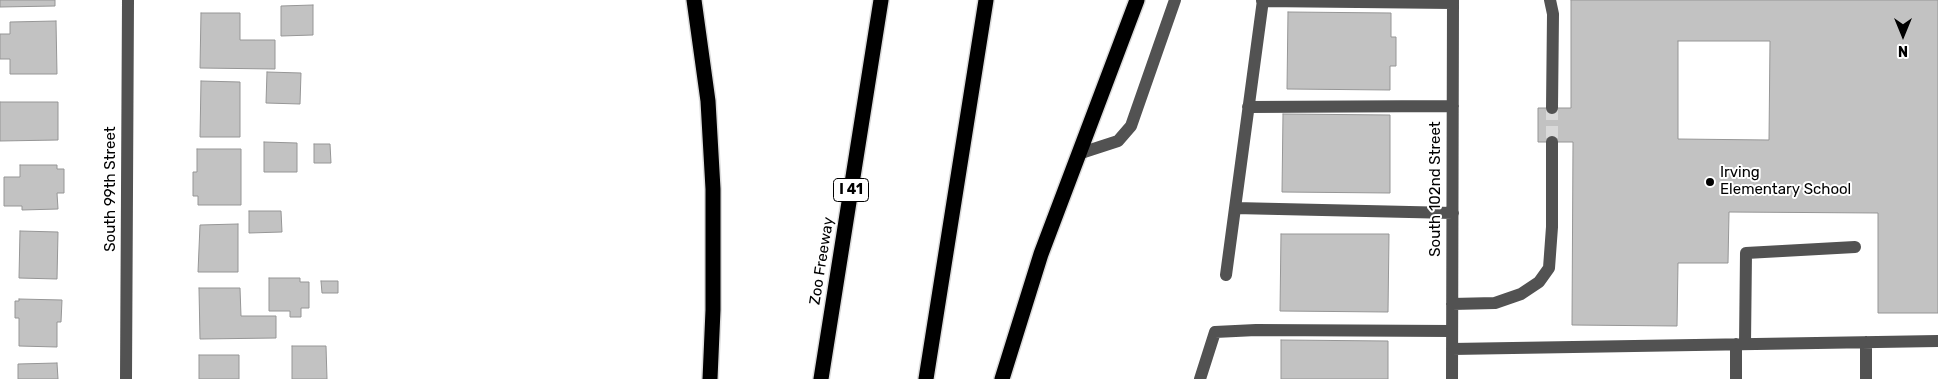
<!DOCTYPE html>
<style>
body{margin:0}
#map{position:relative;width:1938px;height:379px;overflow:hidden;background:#fff;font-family:Rubik,sans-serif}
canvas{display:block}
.north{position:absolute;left:1878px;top:10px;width:50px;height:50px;-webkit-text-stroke:4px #fff;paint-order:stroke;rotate:180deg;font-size:14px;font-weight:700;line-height:20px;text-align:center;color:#000}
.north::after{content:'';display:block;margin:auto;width:18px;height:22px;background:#000;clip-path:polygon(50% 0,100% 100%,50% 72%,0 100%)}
</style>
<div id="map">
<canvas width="1938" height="379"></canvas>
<div class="north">N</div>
</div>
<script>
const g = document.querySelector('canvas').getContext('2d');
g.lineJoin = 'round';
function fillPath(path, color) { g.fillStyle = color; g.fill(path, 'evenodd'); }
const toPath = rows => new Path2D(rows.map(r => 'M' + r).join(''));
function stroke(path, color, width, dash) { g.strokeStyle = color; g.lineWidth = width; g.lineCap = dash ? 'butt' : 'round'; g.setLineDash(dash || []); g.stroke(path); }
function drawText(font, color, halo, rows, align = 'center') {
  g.font = font + ' Rubik,sans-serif'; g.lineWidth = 4; g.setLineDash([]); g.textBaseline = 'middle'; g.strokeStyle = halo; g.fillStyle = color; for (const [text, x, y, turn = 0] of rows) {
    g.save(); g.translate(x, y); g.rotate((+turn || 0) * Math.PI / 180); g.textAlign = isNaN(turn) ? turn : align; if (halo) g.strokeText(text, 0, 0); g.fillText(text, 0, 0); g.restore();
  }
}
const building = toPath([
 [0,0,55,0,55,6,0,7,0,0],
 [1571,0,1938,0,1938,313,1878,313,1878,213,1729,212,1728,263,1678,263,1677,326,1572,325,1573,142,1538,142,1538,108,1571,108,1571,0],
 [1678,41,1770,41,1769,140,1678,139,1678,41],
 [313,5,313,35,281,36,281,6,313,5],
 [1288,12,1391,13,1391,37,1396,37,1396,66,1390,66,1390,90,1287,89,1288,12],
 [201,13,240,13,240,40,275,40,275,69,200,68,201,13],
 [56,21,57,74,10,74,10,59,0,59,0,34,10,34,10,22,56,21],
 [267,72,301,73,300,104,266,103,267,72],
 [201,81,240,82,240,137,200,137,201,81],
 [0,102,58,102,58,140,0,141,0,102],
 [1283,114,1390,115,1390,193,1282,192,1283,114],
 [264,142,297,143,297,172,264,172,264,142],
 [314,144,330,144,331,163,314,163,314,144],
 [197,149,241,149,241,205,198,205,198,196,193,196,193,172,197,172,197,149],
 [20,165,57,165,57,169,64,169,64,193,57,193,58,209,22,210,22,206,4,206,4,177,20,177,20,165],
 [249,211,281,211,282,232,249,233,249,211],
 [238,224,238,272,198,272,200,225,238,224],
 [20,231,58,232,57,279,19,278,20,231],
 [1281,234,1389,234,1388,312,1280,311,1281,234],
 [269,278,300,278,300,282,309,282,309,308,301,308,301,317,290,317,290,311,269,311,269,278],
 [321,281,338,281,338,293,322,293,321,281],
 [199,288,240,288,241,316,276,316,276,338,200,339,199,288],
 [19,299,62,300,61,322,57,322,57,347,19,346,19,318,15,318,15,301,19,301,19,299],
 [1281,340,1388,341,1388,379,1281,379,1281,340],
 [292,346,326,346,327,379,292,379,292,346],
 [199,355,239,355,239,379,199,379,199,355],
 [57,363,58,379,18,379,18,364,57,363]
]);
fillPath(building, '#c2c2c2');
stroke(building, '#969696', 1);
stroke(toPath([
 [1552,108,1552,142]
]), '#d9d9d9', 12, [12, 6]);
const highway = toPath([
 [694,0,708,101,713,189,713,310,710,379],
 [821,379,881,0],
 [926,379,986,0],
 [1002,379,1041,254,1137,0]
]);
stroke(highway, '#dbdbdb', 18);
stroke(toPath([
 [1550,0,1553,14,1552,108],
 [1262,1,1453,3],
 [1248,107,1453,106],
 [1078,154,1118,141,1131,126,1175,0],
 [1235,208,1453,213],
 [1226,275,1263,0],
 [1452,304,1495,303,1521,294,1539,282,1549,268,1552,227,1552,142],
 [1736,344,1736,379],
 [1745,344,1746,253,1855,247],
 [1452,349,1938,341],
 [126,379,128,0],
 [1200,379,1215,332,1256,330,1452,331],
 [1452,379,1453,0],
 [1866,379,1866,342]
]), '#525252', 12);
stroke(highway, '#000', 15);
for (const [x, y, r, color] of [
 [1710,182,5,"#000"]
]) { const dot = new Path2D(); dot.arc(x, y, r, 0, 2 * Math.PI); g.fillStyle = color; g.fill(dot); stroke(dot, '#fff', 2); }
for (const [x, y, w] of [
 [851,190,35]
]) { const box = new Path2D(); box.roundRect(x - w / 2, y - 11.5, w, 23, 4); g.fillStyle = '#fff'; g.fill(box); stroke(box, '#000', 1); }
drawText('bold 14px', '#000', null, [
 ["I 41",851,190]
]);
drawText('15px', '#000', '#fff', [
 ["Irving",1720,173],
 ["Elementary School",1720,190]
], 'left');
drawText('15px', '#000', '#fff', [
 ["South 99th Street",111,189,-90],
 ["South 102nd Street",1436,189,-90],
 ["Zoo Freeway",822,261,-81]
]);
</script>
